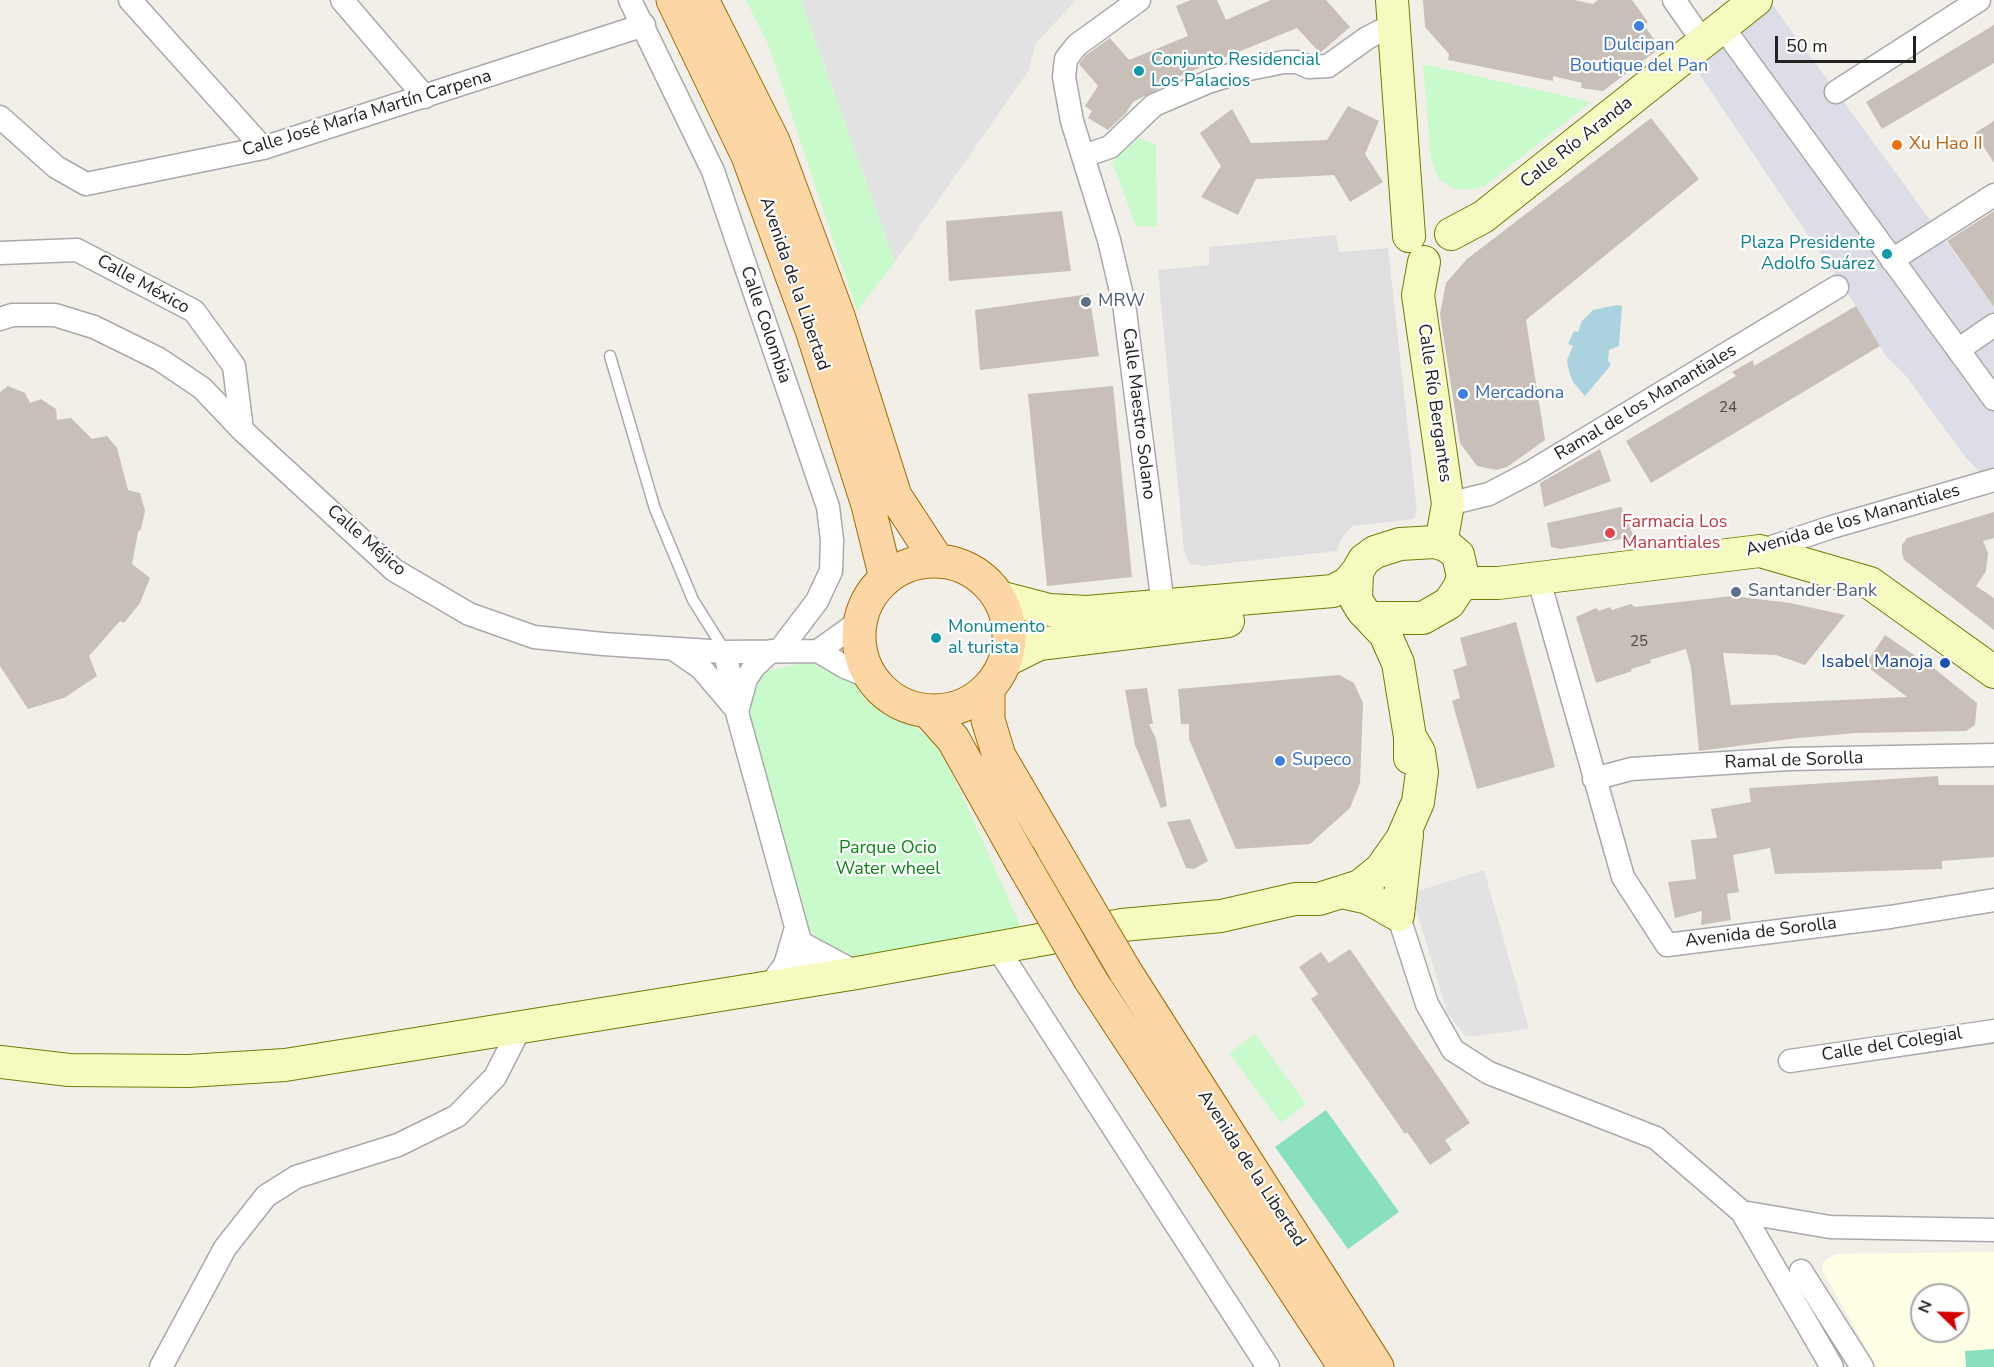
<!DOCTYPE html>
<meta charset="utf-8">
<style>
body{margin:0}
#map{position:relative;width:1994px;height:1367px;overflow:hidden;background:#f2efe9;font-family:"Nunito Sans",sans-serif}
canvas{display:block}
.north{position:absolute;left:1910px;top:1283px;width:60px;height:60px;box-sizing:border-box;background:#fff;border:2px solid #a7a7a7;border-radius:50%;rotate:293deg;font-size:16px;font-weight:700;line-height:24px;text-align:center;color:#222}
.north::after{content:'';display:block;margin:auto;width:21px;height:27px;background:#d40000;clip-path:polygon(50% 0,100% 100%,50% 72%,0 100%)}
.scale{position:absolute;left:1775px;top:36px;width:141px;height:27px;box-sizing:border-box;border:3px solid #222;border-top:0;padding-left:8px;font-size:18px;line-height:21px;white-space:nowrap;color:#222;-webkit-text-stroke:4px #fff;paint-order:stroke}
</style>
<div id="map">
<canvas width="1994" height="1367"></canvas>
<div class="north">N</div>
<div class="scale">50 m</div>
</div>
<script>
const g = document.querySelector('canvas').getContext('2d');
g.lineJoin = 'round';
function fillPath(path, color) { g.fillStyle = color; g.fill(path, 'evenodd'); }
const toPath = rows => new Path2D(rows.map(r => 'M' + r).join(''));
function stroke(path, color, width, dash) { g.strokeStyle = color; g.lineWidth = width; g.lineCap = dash ? 'butt' : 'round'; g.setLineDash(dash || []); g.stroke(path); }
function drawText(font, color, halo, rows, align = 'center') {
  g.font = font + ' "Nunito Sans",sans-serif'; g.lineWidth = 4.5; g.setLineDash([]); g.textBaseline = 'middle'; g.strokeStyle = halo; g.fillStyle = color; for (const [text, x, y, turn = 0] of rows) {
    g.save(); g.translate(x, y); g.rotate((+turn || 0) * Math.PI / 180); g.textAlign = isNaN(turn) ? turn : align; if (halo) g.strokeText(text, 0, 0); g.fillText(text, 0, 0); g.restore();
  }
}
fillPath(toPath([
 [1336,235,1339,252,1388,248,1417,513,1413,519,1352,526,1340,541,1337,551,1203,566,1190,564,1184,551,1158,270,1209,265,1209,247]
]), '#e0dfdf');
fillPath(toPath([
 [1994,1252,1994,1367,1877,1367,1822,1270,1823,1262,1835,1254],
 [1922,1295,1958,1295,1958,1331,1922,1331]
]), '#ffffe5');
fillPath(toPath([
 [746,0,801,0,895,262,857,311,769,46],
 [1423,64,1591,102,1485,186,1475,189,1454,189,1439,179,1431,159],
 [1139,138,1156,145,1157,227,1136,226,1112,162],
 [808,662,873,693,941,748,1022,929,860,961,833,956,810,930,747,705,766,671],
 [1255,1034,1306,1104,1281,1123,1229,1053]
]), '#c8facc');
fillPath(toPath([
 [1326,1110,1399,1212,1348,1249,1275,1147],
 [1994,1349,1994,1367,1966,1367,1965,1351]
]), '#88e0be');
fillPath(toPath([
 [801,0,1076,0,1035,44,1029,70,895,262],
 [1484,870,1529,1029,1466,1037,1447,1012,1413,899,1415,892]
]), '#e2e2e2');
fillPath(toPath([
 [1769,0,1994,307,1994,480,1989,481,1965,457,1907,377,1886,356,1856,306,1687,56]
]), '#dddde8');
fillPath(toPath([
 [1617,305,1622,306,1619,346,1609,350,1608,360,1611,365,1585,396,1573,382,1569,371,1567,360,1573,346,1568,344,1574,331,1578,332,1582,321,1593,310]
]), '#aad3df');
fillPath(toPath([
 [1191,0,1217,0,1226,20,1271,0,1326,0,1350,27,1320,53,1297,28,1165,82,1166,85,1133,102,1126,113,1108,130,1088,118,1092,111,1085,106,1098,86,1079,64,1086,55,1110,38,1129,60,1188,36,1176,6],
 [1423,0,1574,0,1593,4,1598,0,1632,0,1648,22,1644,25,1660,48,1603,91,1581,88,1582,83,1553,76,1553,81,1448,60,1449,54,1425,27],
 [1994,25,1994,63,1882,129,1866,102],
 [1348,106,1379,121,1365,154,1383,182,1350,202,1334,175,1256,179,1238,215,1201,197,1221,166,1200,133,1232,109,1251,143,1327,140],
 [1651,118,1699,179,1526,320,1545,440,1507,467,1496,470,1477,466,1460,443,1440,314,1446,283,1467,259],
 [1994,121,1994,163,1975,133],
 [1062,211,1071,271,949,281,946,221],
 [1994,211,1994,307,1947,241],
 [1089,294,1099,356,980,370,975,310],
 [1856,306,1880,346,1651,483,1626,441,1736,376,1732,372,1753,360,1754,366],
 [8,386,25,393,30,403,41,399,56,409,57,420,71,418,92,439,107,436,117,448,128,490,140,493,145,511,141,529,138,532,132,564,150,578,140,603,124,623,120,621,89,656,97,676,64,698,28,709,0,666,0,392],
 [1113,386,1132,577,1047,586,1028,394],
 [1600,449,1611,481,1544,507,1540,483],
 [1621,507,1634,537,1561,549,1551,547,1547,523],
 [1994,512,1994,538,1983,541,1988,553,1986,571,1976,586,1994,598,1994,630,1904,560,1902,554,1902,545,1907,538],
 [1732,596,1790,603,1845,615,1805,665,1776,655,1723,653,1731,705,1907,697,1865,665,1885,635,1935,669,1977,703,1975,725,1966,731,1856,733,1798,738,1699,751,1691,668,1686,649,1650,660,1651,663,1631,669,1632,671,1596,683,1576,617,1596,608,1599,611,1610,607,1612,610,1631,604,1635,607],
 [1516,622,1555,767,1477,789,1452,701,1460,698,1453,670,1467,665,1460,638],
 [1339,675,1354,683,1363,703,1360,783,1350,808,1310,844,1236,849,1189,739,1189,724,1181,724,1178,689],
 [1147,688,1153,724,1149,724,1156,739,1167,806,1161,808,1135,745,1125,690],
 [1938,776,1939,785,1994,785,1994,857,1942,861,1942,869,1775,874,1770,848,1733,855,1739,892,1727,894,1731,920,1701,925,1702,911,1675,918,1668,882,1696,879,1691,840,1717,838,1711,809,1751,802,1749,788],
 [1190,819,1208,861,1194,869,1186,868,1167,822],
 [1350,949,1470,1123,1445,1140,1452,1150,1430,1165,1407,1132,1405,1134,1311,999,1318,994,1299,967,1321,952,1329,963]
]), '#c7bfb8');
const lane = toPath([
 [610,356,655,509,693,600,725,651]
]);
const street = toPath([
 [130,0,263,148],
 [342,0,425,97],
 [630,0,713,171,828,507,832,540,831,571,817,601,779,651],
 [1139,0,1077,45,1066,59,1064,77,1072,121,1109,240,1124,304,1163,605],
 [1674,0,1702,40],
 [1722,26,1994,399],
 [1836,92,1979,0],
 [0,117,56,167,86,184,263,148,644,25],
 [1083,156,1110,147,1154,105,1208,82,1249,69,1284,62,1297,62,1309,67,1328,66,1367,38,1394,24],
 [0,253,77,250,194,311,234,366,242,430],
 [1892,260,1994,195],
 [0,319,12,315,55,315,94,327,159,359,202,388,242,430,394,570,469,614,534,637,603,644,725,652,818,651,845,667,872,678],
 [1958,350,1994,325],
 [1448,504,1489,494,1531,472,1837,287],
 [1760,551,1832,527,1994,480],
 [1538,577,1623,877,1667,945,1890,917,1994,900],
 [675,650,701,668,735,708],
 [818,651,860,621],
 [725,652,738,716,811,981],
 [738,708,746,679,754,667,771,651],
 [1594,779,1631,769,1788,759,1994,755],
 [1394,902,1427,1004,1453,1050,1489,1073,1656,1138,1742,1212,1830,1227,1994,1230],
 [803,944,857,973],
 [998,949,1268,1367],
 [768,988,785,965,796,928],
 [1790,1061,1994,1031],
 [1742,1212,1832,1367],
 [1801,1271,1862,1367],
 [161,1367,225,1248,266,1196,296,1177,398,1145,457,1116,495,1077,521,1026]
]);
const secondary = toPath([
 [1392,0,1409,236],
 [1451,234,1483,217,1756,0],
 [1424,262,1418,295,1448,504,1441,544],
 [1461,583,1498,583,1760,551,1870,583,1994,672],
 [999,597,1049,610,1087,612,1333,591,1348,583,1357,572],
 [1371,618,1423,618,1449,603,1459,588,1463,577,1458,555,1446,545,1435,542,1400,544,1375,552,1364,560,1357,572,1356,600,1363,611,1385,634,1398,663,1410,737,1410,758],
 [1005,661,1039,644,1228,621],
 [1341,892,1368,898,1398,915,1407,835],
 [0,1062,69,1070,188,1071,285,1065,857,973,1122,925,1221,916,1295,899,1319,899,1360,886,1381,869,1402,839,1418,802,1422,772,1419,752,1410,737]
]);
const primary = toPath([
 [673,0,748,156,812,330,868,505,886,578],
 [702,0,773,141,838,316,895,496,937,560],
 '859 636a75 75 0 1 1 150 0a75 75 0 1 1-150 0Z',
 [988,689,988,720,999,756,1054,850],
 [928,711,953,739,1018,855],
 [1125,971,1377,1367],
 [1090,979,1345,1367]
]);
stroke(lane, '#a9a9a9', 13);
stroke(street, '#a9a9a9', 25);
stroke(secondary, '#707d05', 34);
stroke(primary, '#a06b00', 35);
stroke(lane, '#fff', 10);
stroke(street, '#fff', 22);
stroke(secondary, '#f7fabf', 32);
stroke(primary, '#fcd6a4', 33);
const primaryBridge = toPath([
 [1054,850,1125,971],
 [1018,855,1090,979]
]);
stroke(primaryBridge, '#a06b00', 35, []);
stroke(primaryBridge, '#fcd6a4', 33);
for (const [x, y, r, color] of [
 [1639,26,6,"#3f7fe0"],
 [1139,71,6,"#0f9aa8"],
 [1897,145,6,"#e8710a"],
 [1887,254,6,"#0f9aa8"],
 [1086,302,6,"#5c6f8a"],
 [1463,394,6,"#3f7fe0"],
 [1610,533,6,"#e0444e"],
 [1736,592,6,"#5c6f8a"],
 [936,638,6,"#0f9aa8"],
 [1945,663,6,"#1a4fb4"],
 [1280,761,6,"#3f7fe0"]
]) { const dot = new Path2D(); dot.arc(x, y, r, 0, 2 * Math.PI); g.fillStyle = color; g.fill(dot); stroke(dot, '#fff', 2); }
drawText('15px', '#4b4948', null, [
 ["24",1728,408],
 ["25",1639,642]
]);
drawText('18px', '#366cbe', '#fff', [
 ["Dulcipan",1639,46,"center"],
 ["Boutique del Pan",1639,67,"center"],
 ["Mercadona",1475,394],
 ["Supeco",1292,761]
], 'left');
drawText('18px', '#0d838f', '#fff', [
 ["Conjunto Residencial",1151,61],
 ["Los Palacios",1151,82],
 ["Plaza Presidente",1875,244,"right"],
 ["Adolfo Suárez",1875,265,"right"],
 ["Monumento",948,628],
 ["al turista",948,649]
], 'left');
drawText('18px', '#222', '#fff', [
 ["Calle José María Martín Carpena",367,114,-17],
 ["Calle Río Aranda",1577,143,-38],
 ["Avenida de la Libertad",794,284,71],
 ["Calle México",143,285,29],
 ["Calle Colombia",765,325,71],
 ["Calle Río Bergantes",1434,403,82],
 ["Ramal de los Manantiales",1646,403,-31],
 ["Calle Maestro Solano",1138,414,83],
 ["Avenida de los Manantiales",1853,521,-16],
 ["Calle Méjico",366,541,41],
 ["Ramal de Sorolla",1794,761,-2],
 ["Avenida de Sorolla",1761,933,-7],
 ["Calle del Colegial",1892,1045,-9],
 ["Avenida de la Libertad",1251,1169,57]
]);
drawText('18px', '#c56008', '#fff', [
 ["Xu Hao II",1909,145]
], 'left');
drawText('18px', '#4e5e75', '#fff', [
 ["MRW",1098,302],
 ["Santander Bank",1748,592]
], 'left');
drawText('18px', '#be3a42', '#fff', [
 ["Farmacia Los",1622,523],
 ["Manantiales",1622,544]
], 'left');
drawText('18px', '#164399', '#fff', [
 ["Isabel Manoja",1933,663]
], 'right');
drawText('18px', '#0c8416', '#fff', [
 ["Parque Ocio",888,849],
 ["Water wheel",888,870]
]);
</script>
